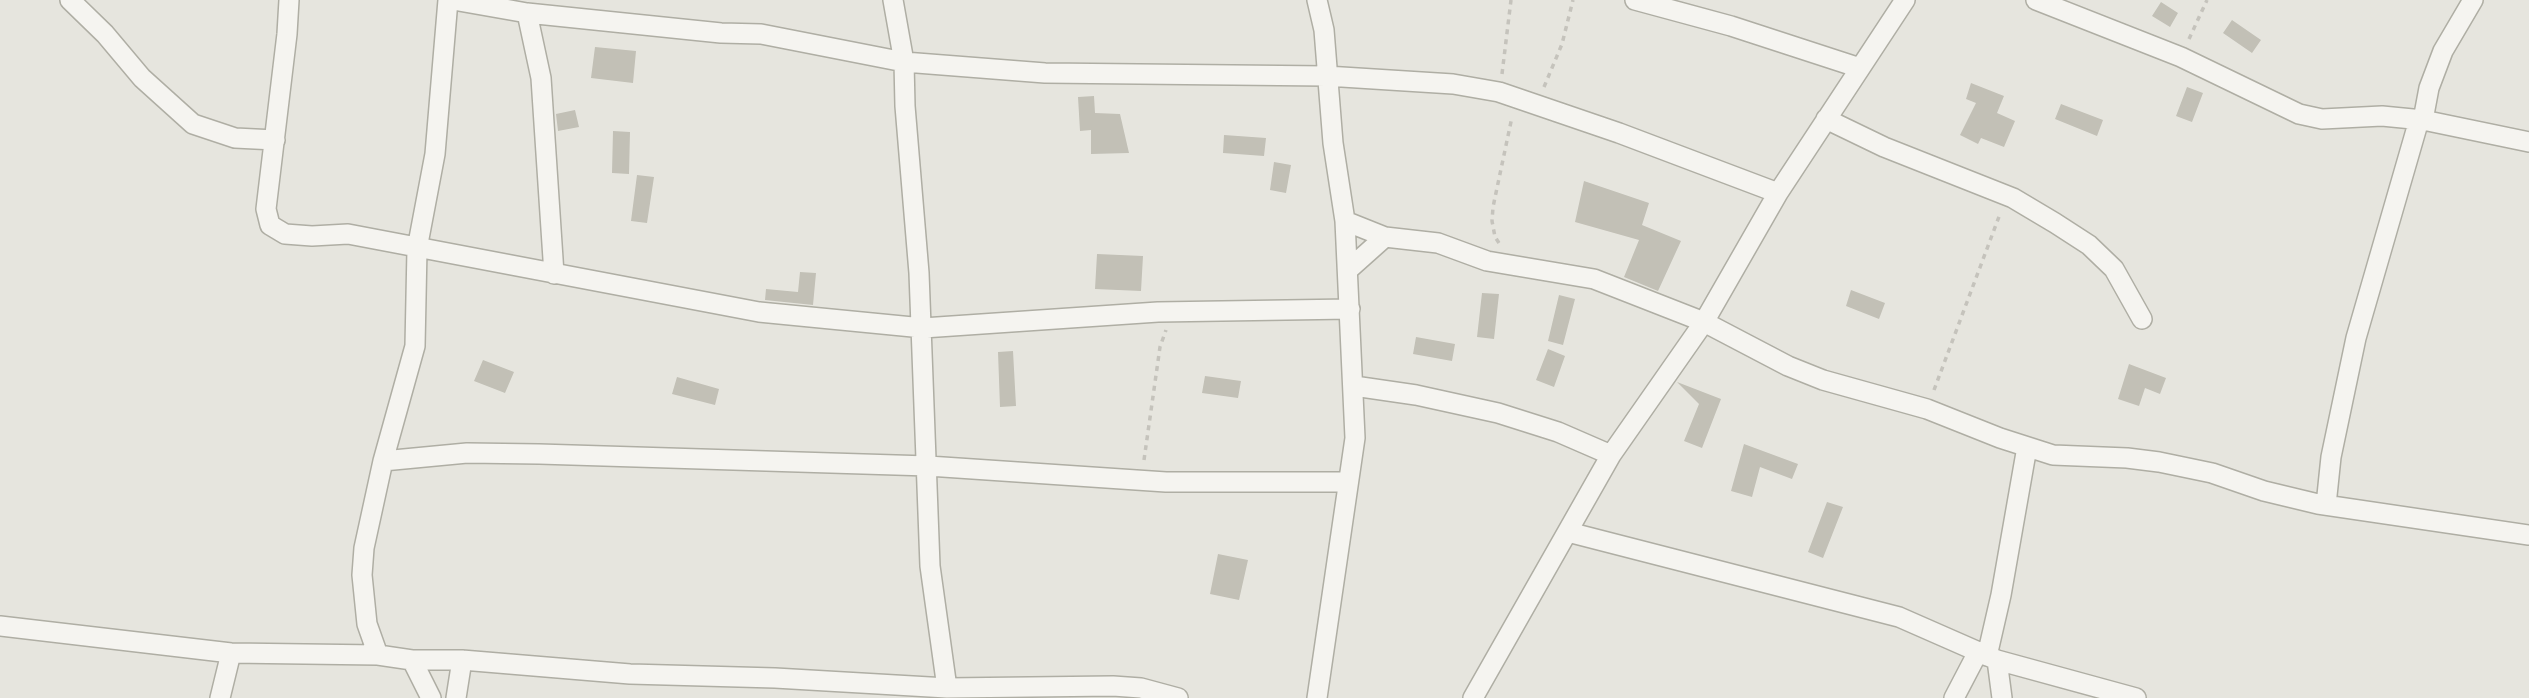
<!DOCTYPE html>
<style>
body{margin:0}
canvas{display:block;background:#e6e5de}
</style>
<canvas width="2529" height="698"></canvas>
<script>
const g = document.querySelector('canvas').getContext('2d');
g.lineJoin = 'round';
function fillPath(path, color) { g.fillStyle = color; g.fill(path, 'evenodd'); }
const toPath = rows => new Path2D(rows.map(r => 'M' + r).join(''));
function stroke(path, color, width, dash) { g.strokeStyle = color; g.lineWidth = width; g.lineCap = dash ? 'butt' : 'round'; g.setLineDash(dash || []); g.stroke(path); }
fillPath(toPath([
 [2161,2,2178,13,2170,27,2152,16],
 [2232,20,2261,40,2252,53,2223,33],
 [595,47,636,51,633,83,591,78],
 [1971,83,2004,96,1997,113,2015,121,2004,147,1981,138,1978,144,1960,135,1976,103,1966,99],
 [2187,87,2203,93,2192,122,2176,116],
 [1094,96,1095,113,1120,114,1129,153,1091,154,1091,130,1080,131,1078,97],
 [2061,104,2103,120,2097,136,2055,119],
 [575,110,579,127,558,131,556,114],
 [613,131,630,132,629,174,612,173],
 [1224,135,1266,138,1264,156,1223,153],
 [1274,162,1291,165,1286,193,1270,190],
 [637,175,654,177,647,223,631,221],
 [1584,181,1649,203,1642,225,1681,241,1658,291,1624,277,1639,240,1575,222],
 [1097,254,1143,256,1141,291,1095,289],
 [800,272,816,273,813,305,765,300,766,289,798,292],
 [1851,290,1885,303,1879,319,1846,306],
 [1482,293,1499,294,1494,339,1477,337],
 [1559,295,1575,299,1563,345,1548,341],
 [1416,337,1455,344,1452,361,1413,354],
 [1548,349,1565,356,1554,387,1536,380],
 [1013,351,1016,406,1000,407,998,352],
 [483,360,514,372,505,393,474,381],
 [2129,364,2166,378,2160,394,2145,388,2139,406,2118,399],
 [1205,376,1241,381,1238,398,1202,393],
 [677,377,719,389,715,405,672,394],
 [1677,382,1721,399,1702,448,1684,441,1699,404],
 [1744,444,1798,464,1792,479,1760,467,1752,497,1731,491],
 [1827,502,1843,507,1823,558,1808,552],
 [1218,554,1248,560,1239,600,1210,594]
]), '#c2c0b6');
const minor = toPath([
 [70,0,105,34,142,78,193,124,235,138,275,140],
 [289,0,287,34,266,209,270,225,285,234,312,236,348,234,759,312,923,328,1158,312,1350,309],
 [453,0,527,13,721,33,761,34,904,62,1045,73,1326,76,1453,84,1499,92,1619,133,1778,193],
 [893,0,904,62,905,106,919,273,930,566,947,688],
 [1317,0,1324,30,1333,143,1345,221,1355,438,1317,698],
 [1635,0,1731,26,1860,68],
 [2036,0,2181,57,2299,114,2322,119,2382,116,2423,120,2529,142],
 [527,13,541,78,554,274],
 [1826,119,1884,147,2013,198,2055,223,2089,245,2114,269,2142,319],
 [2423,120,2429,88,2443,51,2473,0],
 [1345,221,1385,237],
 [1348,270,1385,237,1438,243,1487,261,1594,279,1704,322,1788,366,1823,380,1927,409,2000,438,2053,455,2127,458,2159,462,2212,473,2264,491,2318,504,2529,535],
 [1354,386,1416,395,1498,413,1558,432,1611,455],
 [383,461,467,453,539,454,928,466,1166,482,1348,482],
 [2326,505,2331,457,2356,338,2419,120],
 [1568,532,1899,617,1997,660,2136,698],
 [0,626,231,653,378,655,412,660,462,660,630,674,775,678,947,688,1113,686,1141,688,1178,698],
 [378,655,367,624,362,575,364,548,383,461,415,346,417,249,435,154,448,0],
 [1987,656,2001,595,2027,447],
 [412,660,431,698],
 [1997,660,2002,698],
 [220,698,231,653],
 [456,698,462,660],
 [1473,698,1611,455,1704,322,1778,193,1905,0],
 [1954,698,1978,652]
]);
stroke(minor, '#afaea4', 22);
stroke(toPath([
 [2189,39,2207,0],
 [1502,74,1511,0],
 [1544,87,1562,44,1573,0],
 [1499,243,1495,237,1492,221,1493,207,1512,117],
 [1934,390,2000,214],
 [1144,460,1160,347,1166,330]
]), '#c5c3bc', 3.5, [5, 5]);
stroke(minor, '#f5f4f0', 19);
</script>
